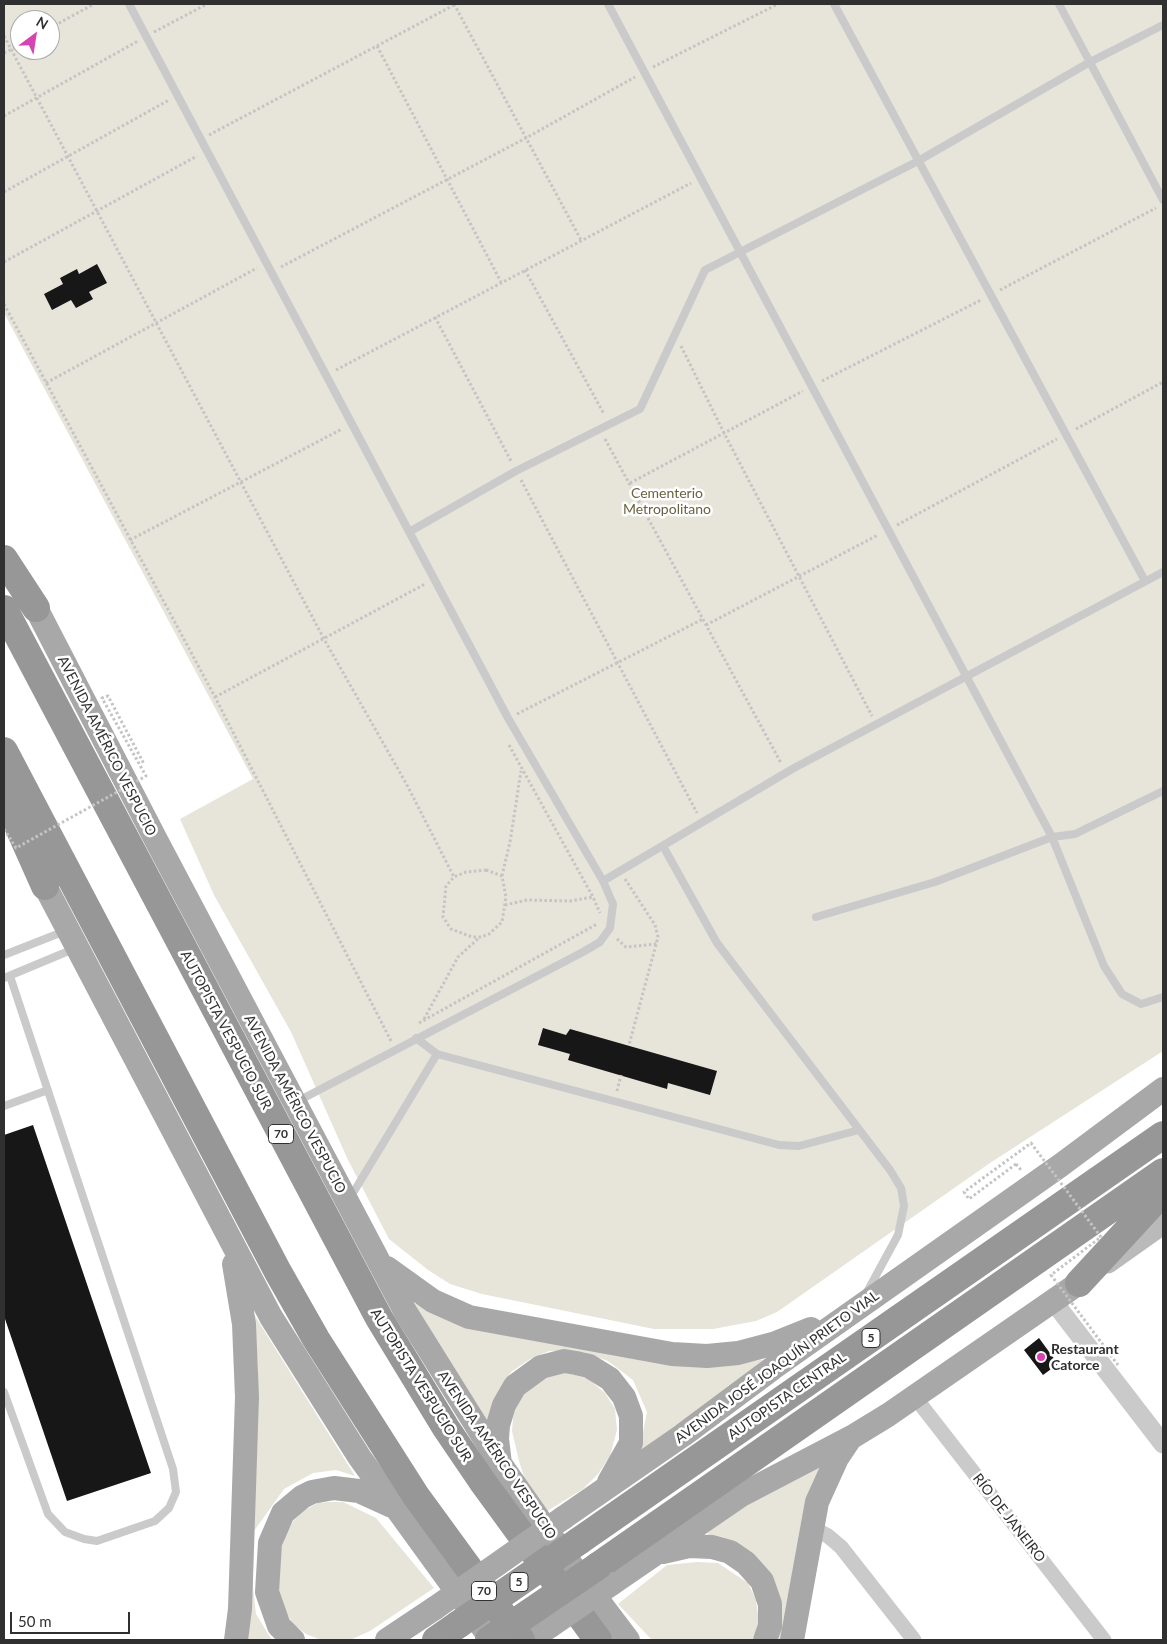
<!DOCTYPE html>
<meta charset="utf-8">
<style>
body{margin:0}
#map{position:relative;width:1167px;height:1644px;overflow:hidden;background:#fff;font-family:Lato,sans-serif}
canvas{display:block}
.frame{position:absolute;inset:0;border:5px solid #303030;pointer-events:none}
.north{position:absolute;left:10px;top:10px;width:50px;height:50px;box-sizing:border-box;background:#fff;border:1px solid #acacac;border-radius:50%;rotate:31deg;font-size:14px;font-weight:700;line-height:20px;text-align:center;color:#303030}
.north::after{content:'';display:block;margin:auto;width:18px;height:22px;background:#d743b0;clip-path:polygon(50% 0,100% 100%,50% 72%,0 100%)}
.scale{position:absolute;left:10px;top:1612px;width:120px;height:22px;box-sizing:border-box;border:2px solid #303030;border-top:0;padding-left:6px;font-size:15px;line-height:18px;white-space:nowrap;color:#303030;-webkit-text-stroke:4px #fff;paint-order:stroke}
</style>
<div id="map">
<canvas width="1167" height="1644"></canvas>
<div class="frame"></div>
<div class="north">N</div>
<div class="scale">50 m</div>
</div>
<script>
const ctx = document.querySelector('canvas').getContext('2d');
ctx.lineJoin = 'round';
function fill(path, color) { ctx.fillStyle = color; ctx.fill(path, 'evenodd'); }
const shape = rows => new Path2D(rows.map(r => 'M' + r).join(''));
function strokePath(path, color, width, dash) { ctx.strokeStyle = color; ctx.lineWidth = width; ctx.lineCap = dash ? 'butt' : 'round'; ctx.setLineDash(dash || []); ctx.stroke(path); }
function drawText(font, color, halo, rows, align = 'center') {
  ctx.font = font + ' Lato,sans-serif'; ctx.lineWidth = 5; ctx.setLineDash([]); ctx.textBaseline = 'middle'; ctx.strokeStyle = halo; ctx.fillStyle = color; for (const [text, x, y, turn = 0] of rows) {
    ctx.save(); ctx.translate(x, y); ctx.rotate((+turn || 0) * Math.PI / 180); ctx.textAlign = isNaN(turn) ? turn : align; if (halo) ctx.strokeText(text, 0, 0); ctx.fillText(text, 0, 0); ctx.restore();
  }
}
const green = shape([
 [4,4,1163,4,1163,1051,990,1163,777,1312,756,1321,713,1329,654,1329,482,1294,450,1284,428,1270,389,1239,348,1160,291,1032,214,895,180,819,253,779,4,313],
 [20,20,50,20,50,50,20,50],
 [414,1303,498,1332,704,1367,768,1359,634,1456,641,1442,647,1412,633,1380,608,1361,583,1352,549,1351,530,1359,511,1372,493,1400,491,1430],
 [255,1316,355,1476,336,1470,313,1473,284,1489,254,1531,252,1579,256,1614,272,1640,248,1640,258,1374],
 [557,1371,587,1378,605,1393,615,1409,617,1430,610,1456,598,1474,583,1489,544,1513,528,1489,519,1461,512,1431,514,1406,532,1381],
 [826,1457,804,1511,780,1640,771,1640,777,1613,704,1529],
 [330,1502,343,1502,376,1518,434,1588,370,1631,350,1640,321,1640,306,1634,293,1624,278,1599,280,1553,286,1533,294,1520,305,1510,318,1503],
 [697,1562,718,1563,748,1583,756,1600,759,1623,752,1640,652,1640,618,1604,667,1565]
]);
const building = shape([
 [97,264,107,283,89,292,93,299,76,308,71,300,52,310,44,294,63,284,60,278,77,269,79,274],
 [543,1028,566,1035,570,1029,717,1071,710,1095,668,1083,667,1089,568,1060,570,1054,538,1045],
 [33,1125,151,1473,67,1501,4,1316,4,1135],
 [1039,1338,1058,1364,1043,1375,1024,1350]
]);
const path = shape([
 [454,4,581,240],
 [50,28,94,4],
 [154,32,207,4],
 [4,36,324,639,407,785,454,877],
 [377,46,501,282],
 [4,53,20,45],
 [653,67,778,4],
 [4,116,138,41],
 [209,135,456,4],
 [4,192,169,100],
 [4,262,197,156],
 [281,267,526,138,635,77],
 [525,270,604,414],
 [1000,290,1156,208],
 [4,304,215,697,391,1041],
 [435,317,511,461],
 [681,346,724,433,872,716],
 [336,370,691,183],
 [822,381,981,300],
 [46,383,257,268],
 [1076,429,1163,382],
 [605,439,781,763],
 [521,480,697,813],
 [630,483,803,391],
 [897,525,1057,439],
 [130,540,342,429],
 [706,625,878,535],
 [215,697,425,584],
 [517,714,703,619],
 [509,745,593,897,600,913],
 [486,870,502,876,506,897,502,922,489,934,481,937,472,937,451,929,443,917,446,886,454,877,466,872,486,870],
 [502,876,510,842,521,771],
 [625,879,655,925,658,937,629,1045],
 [505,905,527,900,570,901,593,897],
 [617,939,626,947,657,944],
 [424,1019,458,957,480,937],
 [419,1023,597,924],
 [617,1091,621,1075],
 [1016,1164,1021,1170]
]);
const service = shape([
 [129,4,508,718,603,881,613,904,610,928,600,942,583,952,298,1101],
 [608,4,1052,837,1104,966,1122,994,1141,1004,1163,997],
 [834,4,1145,581],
 [1059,4,1163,200],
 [409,532,516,471,640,409,705,270,918,161,1090,62,1163,25],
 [663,846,717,943,890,1170,901,1188,904,1206,898,1235,867,1292],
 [603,881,794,768,1163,572],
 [816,917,935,882,1052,837,1075,834,1163,791],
 [4,955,65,931],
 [4,978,76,948],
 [416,1038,437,1054,779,1145,799,1146,859,1130],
 [4,1106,48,1090],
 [350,1198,437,1054],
 [4,1392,48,1514,65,1532,84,1539,97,1541,155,1521,169,1508,176,1492,173,1469,10,976]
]);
const minor = shape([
 [914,1396,1104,1640],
 [811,1527,828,1536,841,1547,914,1640]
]);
const tertiary = shape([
 [1053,1301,1163,1444]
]);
const secondary = shape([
 [1108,1263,1163,1224]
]);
const primary = shape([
 [36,608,156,840,405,1311,501,1465,569,1562,628,1640],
 [45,886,271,1317,360,1458,492,1640],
 [234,1264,244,1324,247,1397,240,1609,236,1640],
 [387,1268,433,1301,469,1317,672,1354,707,1356,738,1353,776,1343,811,1329],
 [500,1464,497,1439,498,1425,504,1405,515,1386,541,1367,564,1361,576,1363,589,1366,610,1379,624,1397,631,1416,631,1443,609,1482],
 [563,1518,683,1435,773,1368,1061,1165,1163,1089],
 [663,1552,689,1546,712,1547,730,1552,746,1563,762,1581,770,1604,770,1626,765,1640],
 [611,1584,741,1495,852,1437,888,1415,1079,1283],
 [293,1640,279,1626,267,1592,270,1543,283,1513,302,1497,312,1492,334,1488,359,1491,392,1506],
 [387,1640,435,1608],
 [530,1640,550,1626],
 [792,1640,817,1502,837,1458,849,1440]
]);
const motorway = shape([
 [4,559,36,608],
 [4,609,379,1318,446,1428,482,1481,598,1640],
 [4,751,278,1272,316,1339,416,1496,521,1640],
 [4,794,45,886],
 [1079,1283,1163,1192],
 [579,1541,1163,1135],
 [598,1566,1163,1172],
 [436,1640,459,1624]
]);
const pathBridge = shape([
 [4,829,16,848,146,776,102,698,108,696,144,764],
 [1016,1164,969,1199,964,1192,1031,1143,1101,1237,1051,1275,1118,1365]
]);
const primaryBridge = shape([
 [435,1608,563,1518],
 [550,1626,611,1584]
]);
const motorwayBridge = shape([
 [459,1624,579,1541],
 [489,1640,598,1566]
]);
const markers = [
 [1041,1357,5,"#d743b0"]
];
const shields = [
 [281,1134,25],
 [871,1338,18],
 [519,1582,18],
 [484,1591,25]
];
const shieldNames = [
 ["70",281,1134],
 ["5",871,1338],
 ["5",519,1582],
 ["70",484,1591]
];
const parkNames = [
 ["Cementerio",667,493],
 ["Metropolitano",667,509]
];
const streetNames = [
 ["AVENIDA AMÉRICO VESPUCIO",107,746,63],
 ["AUTOPISTA VESPUCIO SUR",226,1030,62],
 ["AVENIDA AMÉRICO VESPUCIO",295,1104,62],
 ["AVENIDA JOSÉ JOAQUÍN PRIETO VIAL",777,1367,-36],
 ["AUTOPISTA VESPUCIO SUR",421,1385,58],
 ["AUTOPISTA CENTRAL",787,1396,-35],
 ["AVENIDA AMÉRICO VESPUCIO",497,1455,56],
 ["RÍO DE JANEIRO",1009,1518,52]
];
const poiNames = [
 ["Restaurant",1051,1349],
 ["Catorce",1051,1365]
];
fill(green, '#e7e4da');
fill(building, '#171717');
strokePath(path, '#c4c4c4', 3, [2.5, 2.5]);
strokePath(service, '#cacaca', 8);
strokePath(minor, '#cacaca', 15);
strokePath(tertiary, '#cacaca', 19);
strokePath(secondary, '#bababa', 21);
strokePath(primary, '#a8a8a8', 24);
strokePath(motorway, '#979797', 28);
strokePath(pathBridge, '#c4c4c4', 3, [2.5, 2.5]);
strokePath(primaryBridge, '#a8a8a8', 24);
strokePath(motorwayBridge, '#979797', 28);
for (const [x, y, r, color] of markers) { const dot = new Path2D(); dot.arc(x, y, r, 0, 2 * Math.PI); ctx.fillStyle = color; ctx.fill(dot); strokePath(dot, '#fff', 2); }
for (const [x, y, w] of shields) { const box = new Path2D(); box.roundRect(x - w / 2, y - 9.5, w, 19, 4); ctx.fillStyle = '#fff'; ctx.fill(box); strokePath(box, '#303030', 1); }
drawText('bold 12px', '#303030', null, shieldNames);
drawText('14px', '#696341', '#fff', parkNames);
drawText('14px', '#303030', '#fff', streetNames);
drawText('bold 14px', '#303030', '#fff', poiNames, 'left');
</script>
